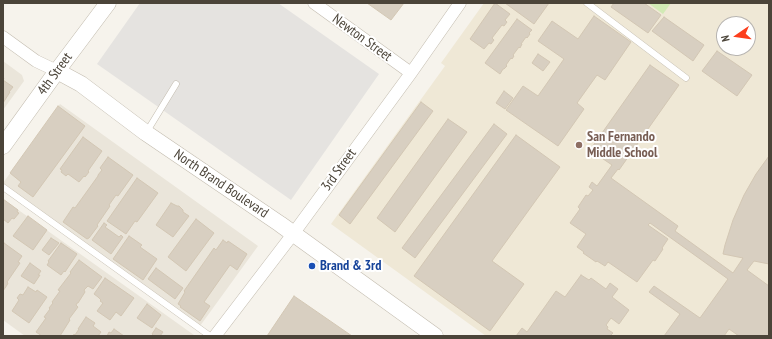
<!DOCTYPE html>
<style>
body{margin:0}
#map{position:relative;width:772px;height:339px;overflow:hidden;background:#f6f3ec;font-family:"PT Sans Narrow",sans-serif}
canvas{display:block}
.frame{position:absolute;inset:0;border:4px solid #4b4439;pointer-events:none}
.north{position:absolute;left:716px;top:16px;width:40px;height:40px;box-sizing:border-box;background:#fff;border:1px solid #b7b4b0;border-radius:50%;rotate:257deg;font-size:11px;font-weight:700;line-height:16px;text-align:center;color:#4b4439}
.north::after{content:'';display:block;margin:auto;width:14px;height:18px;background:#fc3f1d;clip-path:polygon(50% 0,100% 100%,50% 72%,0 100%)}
</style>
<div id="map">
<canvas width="772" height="339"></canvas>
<div class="frame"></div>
<div class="north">N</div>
</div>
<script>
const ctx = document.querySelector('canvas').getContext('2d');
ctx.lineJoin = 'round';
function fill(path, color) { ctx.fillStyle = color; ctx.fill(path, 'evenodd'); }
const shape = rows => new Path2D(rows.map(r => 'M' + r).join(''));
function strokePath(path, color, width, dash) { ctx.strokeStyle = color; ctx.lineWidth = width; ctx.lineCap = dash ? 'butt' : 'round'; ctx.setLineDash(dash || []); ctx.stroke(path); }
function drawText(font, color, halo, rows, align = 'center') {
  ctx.font = font + ' "PT Sans Narrow",sans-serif'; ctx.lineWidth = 4; ctx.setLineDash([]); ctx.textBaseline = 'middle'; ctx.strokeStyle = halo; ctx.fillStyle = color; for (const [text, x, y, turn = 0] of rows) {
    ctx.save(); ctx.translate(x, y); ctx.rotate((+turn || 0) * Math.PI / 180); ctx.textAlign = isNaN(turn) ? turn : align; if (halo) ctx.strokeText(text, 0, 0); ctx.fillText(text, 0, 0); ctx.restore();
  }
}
const residential = shape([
 [3,61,22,75,24,81,3,110],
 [60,104,258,246,200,326,3,184,3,183],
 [3,199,194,335,193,336,25,336,3,320]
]);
const education = shape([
 [484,3,769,3,769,336,486,336,331,224,445,66,441,63],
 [724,24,748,24,748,48,724,48]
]);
const green = shape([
 [648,3,671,3,663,14]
]);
const parking = shape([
 [140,3,278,3,379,74,291,200,97,64]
]);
const building = shape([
 [367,3,404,3,391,20,367,3],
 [495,3,510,14,505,20,507,22,504,26,502,25,492,38,494,40,491,44,489,43,484,49,470,39,495,3],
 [505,3,549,3,534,24,505,3],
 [614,3,644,3,661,15,648,33,611,7,614,3],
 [594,16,631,42,605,80,597,75,577,103,584,109,558,146,506,110,523,86,538,96,564,59,538,41,552,21,578,39,594,16],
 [664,17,704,45,693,61,652,31,664,17],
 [517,19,532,30,529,33,530,34,527,38,526,37,521,44,522,44,520,48,519,47,513,55,514,56,512,59,511,58,506,65,507,66,504,69,503,69,500,74,485,63,517,19],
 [717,51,752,75,737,96,702,71,717,51],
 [538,54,550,62,543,71,532,63,538,54],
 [650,65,679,85,619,170,618,169,611,178,678,226,675,231,733,273,743,258,723,254,725,245,733,220,744,195,756,174,769,156,769,264,754,261,747,270,769,286,769,336,739,336,729,329,724,336,664,336,680,314,649,292,654,286,700,318,728,279,650,223,648,225,668,239,662,248,663,249,655,261,653,260,637,282,608,262,605,266,597,261,596,262,583,253,584,252,577,247,586,234,570,223,580,209,578,207,586,195,588,196,593,190,589,187,592,182,597,186,612,165,590,150,650,65],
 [3,77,4,78,3,80,13,87,9,92,10,92,3,103,3,77],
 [504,91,513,98,505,109,496,103,504,91],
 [421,102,433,111,350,224,339,215,421,102],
 [58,106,85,126,33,197,18,186,21,182,10,173,58,106],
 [448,119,467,132,395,232,377,218,448,119],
 [494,124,507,134,415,258,402,248,494,124],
 [516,135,560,167,492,261,524,284,490,331,414,276,516,135],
 [83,137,102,151,88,171,89,172,85,177,84,176,79,182,68,174,66,176,61,172,62,170,60,169,83,137],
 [108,157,133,175,118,196,116,195,109,205,110,206,97,225,98,226,89,238,87,239,63,222,73,207,75,208,98,176,98,175,102,170,100,168,108,157],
 [137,178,158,193,137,222,135,221,126,234,107,221,137,178],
 [3,199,18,210,17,212,19,213,14,219,12,218,8,223,3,219,3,199],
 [171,203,177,206,179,206,183,210,183,212,189,216,173,237,156,225,171,203],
 [28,216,47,230,33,250,13,236,28,216],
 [196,219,214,233,186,271,168,257,196,219],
 [104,223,107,225,105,227,119,237,121,235,123,237,111,254,92,240,104,223],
 [129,236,142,245,140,247,157,259,143,280,113,259,129,236],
 [51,238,59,243,49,255,42,250,51,238],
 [223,240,227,243,228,241,247,254,237,270,230,265,204,302,210,306,200,321,180,307,181,306,178,304,185,292,184,291,214,248,216,250,223,240],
 [4,243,22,256,18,262,20,263,7,282,8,283,7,285,3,291,3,245,4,243],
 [61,243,77,254,65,272,64,271,61,275,47,265,49,262,48,261,61,243],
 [79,260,102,277,93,289,88,286,84,290,85,292,78,303,77,303,76,305,78,307,69,319,70,320,60,336,42,336,36,332,46,318,44,317,50,309,49,308,53,303,52,302,60,291,58,290,71,273,70,272,79,260],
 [30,263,41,271,38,275,40,275,34,284,21,276,30,263],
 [156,268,183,288,175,299,148,279,156,268],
 [581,275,589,280,591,278,606,289,610,283,618,289,612,297,629,310,619,324,611,318,606,325,608,327,607,329,613,333,610,336,516,336,522,328,527,332,556,291,565,297,581,275],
 [105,278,134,298,121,316,116,312,110,320,97,311,103,303,100,301,101,300,98,297,94,294,105,278],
 [28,287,36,292,37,290,47,297,29,323,12,311,19,300,17,298,20,294,23,295,28,287],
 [294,296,352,336,267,336,294,296],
 [147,304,161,315,152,328,137,318,147,304],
 [86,317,95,323,93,326,101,332,98,336,73,336,74,334,75,335,79,329,78,329,86,317],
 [156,328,163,332,160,336,154,336,152,334,156,328],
 [114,329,124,336,107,336,109,332,111,333,114,329]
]);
const service = shape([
 [587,3,686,78],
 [146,133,176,84],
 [3,187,210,336]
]);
const minor = shape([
 [314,3,411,73],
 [3,37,36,61,57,71],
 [215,336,293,234,411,73,460,3]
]);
const tertiary = shape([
 [57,71,81,84,146,133,280,224,435,336],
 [3,146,57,71,108,3]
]);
const markers = [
 [579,145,4,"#8d6e63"],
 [312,266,4,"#1a4fb4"]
];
const streetNames = [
 ["Newton Street",362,38,36],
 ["4th Street",55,74,-54],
 ["3rd Street",339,170,-54],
 ["North Brand Boulevard",221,184,34]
];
const educationNames = [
 ["San Fernando",587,137],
 ["Middle School",587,153]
];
const transitNames = [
 ["Brand & 3rd",320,266]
];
fill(residential, '#eae5da');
fill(education, '#efe8d6');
fill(green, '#d2eab5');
fill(parking, '#e5e3e0');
fill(building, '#d8cfc1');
strokePath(building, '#d3c7b4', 1);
strokePath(service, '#c2bbae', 7);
strokePath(minor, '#c2bbae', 13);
strokePath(tertiary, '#c2bbae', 17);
strokePath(service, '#fff', 6);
strokePath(minor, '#fff', 12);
strokePath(tertiary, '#fff', 16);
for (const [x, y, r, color] of markers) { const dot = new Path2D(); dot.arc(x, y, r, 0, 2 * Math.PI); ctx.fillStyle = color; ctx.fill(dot); strokePath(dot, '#fff', 1.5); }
drawText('14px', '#4b4439', '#fff', streetNames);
drawText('bold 14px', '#785e54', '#fff', educationNames, 'left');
drawText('bold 14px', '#164399', '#fff', transitNames, 'left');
</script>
